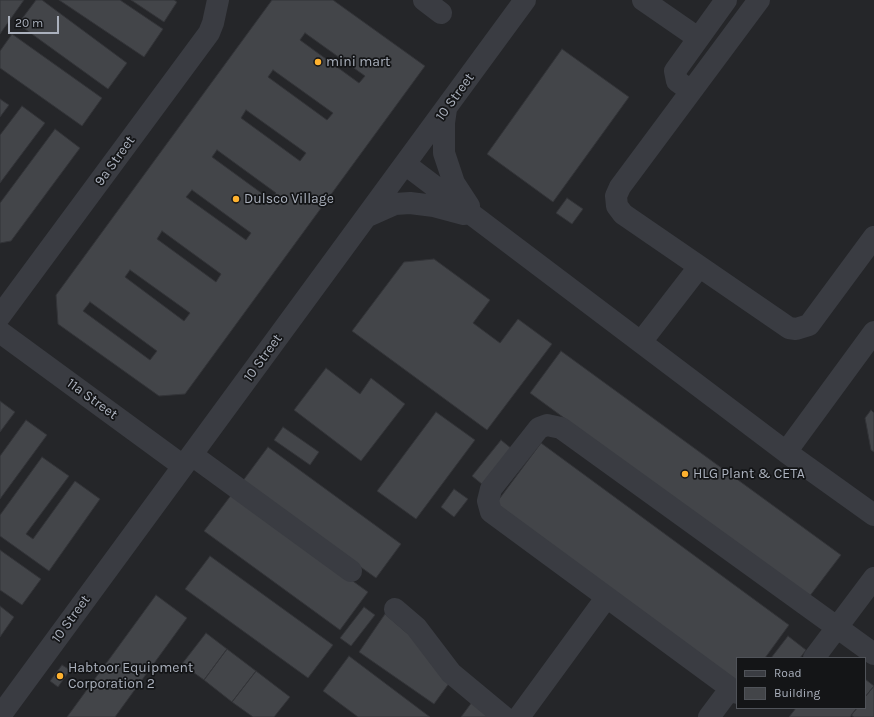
<!DOCTYPE html>
<style>
body{margin:0}
#map{position:relative;width:874px;height:717px;overflow:hidden;background:#1a1a1c;font-family:Karla,sans-serif}
canvas{display:block}
.legend{position:absolute;left:736px;top:657px;width:130px;height:52px;box-sizing:border-box;background:#141517;border:1px solid #505359;margin:0;padding:5px 7px;list-style:none;font-size:12px;color:#abb1bd}
.legend li{display:flex;align-items:center;gap:8px;height:20px}
.legend b{width:20px;border:1px solid #505359}
.scale{position:absolute;left:8px;top:16px;width:51px;height:18px;box-sizing:border-box;border:2px solid #abb1bd;border-top:0;padding-left:5px;font-size:12px;line-height:14px;white-space:nowrap;color:#abb1bd;-webkit-text-stroke:3px #141517;paint-order:stroke}
</style>
<div id="map">
<canvas width="874" height="717"></canvas>
<ul class="legend">
<li><b style="height:5px;background:#3a3c42"></b>Road</li>
<li><b style="height:11px;background:#434549"></b>Building</li>
</ul>
<div class="scale">20 m</div>
</div>
<script>
const ctx = document.querySelector('canvas').getContext('2d');
ctx.lineJoin = 'round';
function fill(path, color) { ctx.fillStyle = color; ctx.fill(path, 'evenodd'); }
const shape = rows => new Path2D(rows.map(r => 'M' + r).join(''));
function strokePath(path, color, width, dash) { ctx.strokeStyle = color; ctx.lineWidth = width; ctx.lineCap = dash ? 'butt' : 'round'; ctx.setLineDash(dash || []); ctx.stroke(path); }
function drawText(font, color, halo, rows, align = 'center') {
  ctx.font = font + ' Karla,sans-serif'; ctx.lineWidth = 3.5; ctx.setLineDash([]); ctx.textBaseline = 'middle'; ctx.strokeStyle = halo; ctx.fillStyle = color; for (const [text, x, y, turn = 0] of rows) {
    ctx.save(); ctx.translate(x, y); ctx.rotate((+turn || 0) * Math.PI / 180); ctx.textAlign = isNaN(turn) ? turn : align; if (halo) ctx.strokeText(text, 0, 0); ctx.fillText(text, 0, 0); ctx.restore();
  }
}
const built = shape([
 [0,0,874,0,874,717,0,717],
 [737,658,865,658,865,708,737,708]
]);
const building = shape([
 [0,0,24,0,0,34,0,0],
 [36,0,42,0,127,63,108,89,18,24,36,0],
 [59,0,120,0,163,29,144,57,59,0],
 [131,0,174,0,177,2,164,22,131,0],
 [272,0,333,0,425,66,185,394,159,396,58,324,56,295,272,0],
 [305,33,365,76,359,83,300,40,305,33],
 [273,70,333,113,327,120,268,77,273,70],
 [246,110,306,153,300,161,241,118,246,110],
 [217,150,276,193,271,200,212,157,217,150],
 [192,190,251,233,246,240,186,197,192,190],
 [162,231,221,274,216,282,157,239,162,231],
 [130,270,190,313,184,321,125,277,130,270],
 [90,302,157,351,150,360,83,311,90,302],
 [12,34,102,98,82,126,0,68,0,51,12,34],
 [562,49,629,97,553,202,487,154,562,49],
 [0,99,9,105,0,117,0,99],
 [22,106,45,123,0,183,0,135,22,106],
 [55,129,80,148,11,241,0,243,0,203,55,129],
 [567,198,583,209,572,224,556,213,567,198],
 [434,259,490,300,473,323,500,343,518,319,552,344,487,430,352,331,404,262,434,259],
 [561,351,841,555,809,597,530,393,561,351],
 [326,368,360,394,371,378,405,404,361,461,294,410,326,368],
 [0,401,15,412,0,432,0,401],
 [871,410,874,413,874,452,871,450,865,418,871,410],
 [436,412,475,440,416,519,377,491,436,412],
 [26,420,47,435,0,499,0,456,26,420],
 [283,427,319,452,310,465,274,440,283,427],
 [501,440,512,449,483,485,472,476,501,440],
 [541,443,789,625,765,658,737,658,737,685,494,506,541,443],
 [268,447,401,544,376,578,242,482,268,447],
 [42,457,69,476,26,534,33,539,75,481,100,499,49,571,0,536,0,515,42,457],
 [454,489,468,499,454,517,441,507,454,489],
 [232,494,368,592,340,630,204,531,232,494],
 [0,550,41,579,22,605,0,590,0,550],
 [210,556,333,645,308,678,185,589,210,556],
 [156,595,187,618,115,717,67,717,156,595],
 [0,606,14,617,0,637,0,606],
 [364,607,375,615,351,646,340,638,364,607],
 [385,614,414,639,450,682,434,704,359,652,385,614],
 [206,633,227,649,204,680,182,664,206,633],
 [788,636,806,650,800,658,771,658,788,636],
 [227,649,256,671,232,702,204,680,227,649],
 [349,656,430,717,358,717,323,691,349,656],
 [62,665,70,670,58,687,50,681,62,665],
 [256,671,290,697,274,717,253,717,232,702,256,671],
 [865,679,874,686,865,697,865,679],
 [874,686,874,717,854,717,851,715,857,708,865,708,865,697,874,686],
 [472,702,492,717,461,717,472,702],
 [796,708,857,708,850,717,789,717,796,708]
]);
const minor = shape([
 [424,0,441,13],
 [643,0,698,38],
 [759,0,620,187,616,196,617,206,623,214,789,328,796,329,809,325,874,237],
 [691,91,677,81,675,71,726,0],
 [446,109,444,123,444,153,454,183,469,206],
 [405,164,786,452,874,515],
 [368,216,395,204,410,203,434,206,464,214],
 [0,316,209,33,213,23,218,0],
 [0,332,183,466],
 [641,342,699,267],
 [786,452,874,332],
 [192,455,351,571],
 [395,609,416,627,451,673,504,717],
 [814,658,874,578],
 [737,693,491,512,488,501,491,489,539,428,547,425,561,428,874,654],
 [0,716,525,0],
 [519,717,606,598],
 [709,717,730,689]
]);
const markers = [
 [318,62,4,"#ffb22f"],
 [236,199,4,"#ffb22f"],
 [685,474,4,"#ffb22f"],
 [60,676,4,"#ffb22f"]
];
const poiNames = [
 ["mini mart",326,62],
 ["Dulsco Village",244,199],
 ["HLG Plant & CETA",693,474],
 ["Habtoor Equipment",68,668],
 ["Corporation 2",68,684]
];
const streetNames = [
 ["10 Street",455,97,-54],
 ["9a Street",115,161,-54],
 ["10 Street",263,358,-54],
 ["11a Street",92,399,36],
 ["10 Street",71,619,-54]
];
fill(built, '#252629');
fill(building, '#434549');
strokePath(building, '#333438', 1);
strokePath(minor, '#3a3c42', 22);
for (const [x, y, r, color] of markers) { const dot = new Path2D(); dot.arc(x, y, r, 0, 2 * Math.PI); ctx.fillStyle = color; ctx.fill(dot); strokePath(dot, '#141517', 1.5); }
drawText('14px', '#abb1bd', '#141517', poiNames, 'left');
drawText('14px', '#abb1bd', '#141517', streetNames);
</script>
